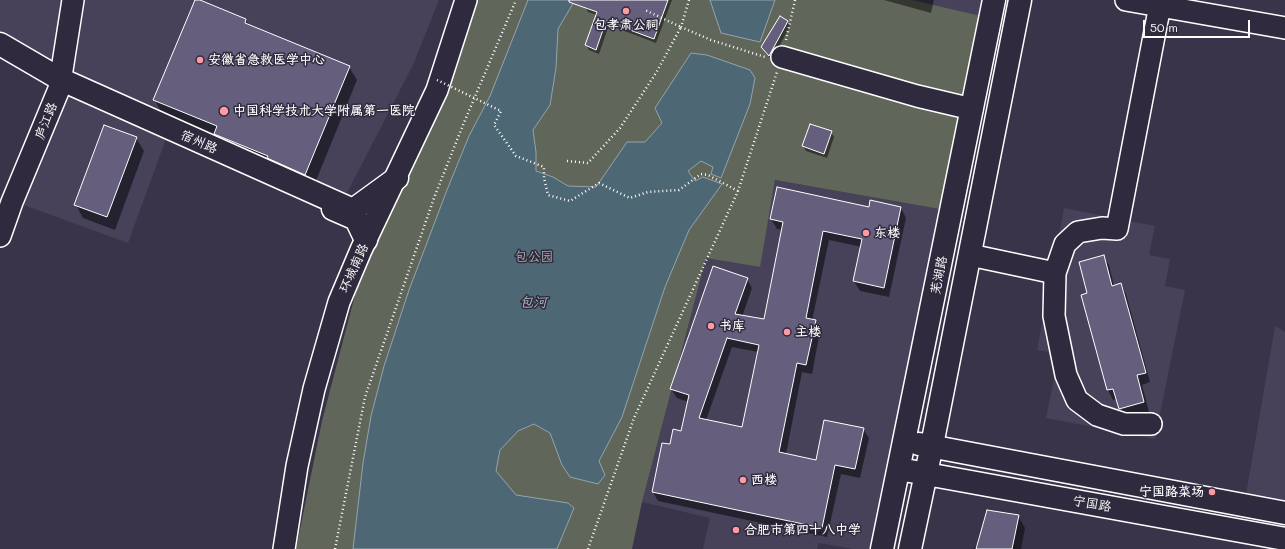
<!DOCTYPE html>
<meta charset="utf-8">
<style>
body{margin:0}
#map{position:relative;width:1285px;height:549px;overflow:hidden;background:#3a344a;font-family:Mali,sans-serif}
canvas{display:block}
.scale{position:absolute;left:1143px;top:20px;width:107px;height:18px;box-sizing:border-box;border:2px solid #fff;border-top:0;padding-left:5px;font-size:12px;line-height:14px;white-space:nowrap;color:#fff;-webkit-text-stroke:3px #2f2a3d;paint-order:stroke}
</style>
<div id="map">
<canvas width="1285" height="549"></canvas>
<div class="scale">50 m</div>
</div>
<script>
const ctx = document.querySelector('canvas').getContext('2d');
ctx.lineJoin = 'round';
function fill(path, color) { ctx.fillStyle = color; ctx.fill(path, 'evenodd'); }
const shape = rows => new Path2D(rows.map(r => 'M' + r).join(''));
function strokePath(path, color, width, dash) { ctx.strokeStyle = color; ctx.lineWidth = width; ctx.lineCap = dash ? 'butt' : 'round'; ctx.setLineDash(dash || []); ctx.stroke(path); }
function drawText(font, color, halo, rows, align = 'center') {
  ctx.font = font + ' Mali,"LXGW WenKai TC",sans-serif'; ctx.lineWidth = 3; ctx.setLineDash([]); ctx.textBaseline = 'middle'; ctx.strokeStyle = halo; ctx.fillStyle = color; for (const [text, x, y, turn = 0] of rows) {
    ctx.save(); ctx.translate(x, y); ctx.rotate((+turn || 0) * Math.PI / 180); ctx.textAlign = isNaN(turn) ? turn : align; if (halo) ctx.strokeText(text, 0, 0); ctx.fillText(text, 0, 0); ctx.restore();
  }
}
const built = shape([
 [0,0,73,0,60,79,0,44],
 [81,0,439,0,413,65,347,193,171,125,128,243,21,204],
 [912,0,994,0,990,18],
 [775,180,951,211,882,549,853,549,819,543,817,549,703,549,710,518,642,502,706,258,759,267],
 [1064,208,1155,226,1149,255,1170,259,1165,286,1185,290,1155,439,1046,418,1059,354,1037,350],
 [1275,326,1285,332,1285,513,1244,506]
]);
const green = shape([
 [468,0,912,0,990,18,951,211,775,180,760,267,706,258,642,502,632,549,296,549,322,421,367,249,356,219,391,170]
]);
const water = shape([
 [528,0,575,0,558,29,556,68,550,105,533,130,536,152,536,171,553,177,568,186,596,187,627,142,645,142,662,123,655,108,691,53,707,55,750,70,755,78,750,104,721,178,711,174,713,167,701,161,688,171,695,181,703,177,722,184,689,230,665,287,622,417,599,461,605,475,598,484,570,477,562,465,550,433,534,424,518,431,500,450,496,471,516,495,568,503,574,508,557,549,353,549,363,463,371,416,384,366,409,290,447,190,469,136,490,96,528,0],
 [710,0,775,0,760,42,721,33,710,0]
]);
const shadow = shape([
 [196,0,246,20,249,26,349,67,357,80,313,188,223,148,216,136,162,114,155,100],
 [588,0,672,0,656,43,609,25,599,54,589,50,586,45,597,15,588,12,585,7],
 [884,0,934,0,931,13],
 [787,21,790,26,772,60,765,52],
 [831,132,834,137,827,158,806,151,803,146],
 [136,138,144,151,115,230,83,218,76,205],
 [869,208,901,208,906,218,889,297,860,291,854,281,862,247,829,240,812,321,815,321,820,331,812,374,802,372,786,454,817,461,863,429,869,438,860,478,841,474,827,537,658,501,653,492,671,446,682,432,688,402,677,398,671,389,747,279,752,288,742,317,764,320,783,230,777,229,771,219],
 [732,347,758,352,743,428,706,420],
 [1103,256,1109,265,1114,286,1121,284,1126,294,1150,382,1142,385,1149,412,1125,418,1117,399,1113,400,1108,390,1082,296,1089,294],
 [1018,516,1025,528,1021,549,973,549]
]);
const building = shape([
 [195,0,200,0,246,19,245,23,350,66,305,175,267,158,268,156,214,134,217,126,153,100,195,0],
 [569,0,668,0,654,39,606,21,596,50,585,45,597,12,569,2,569,0],
 [780,16,788,21,769,56,761,47,780,16],
 [810,124,832,131,824,154,802,146,810,124],
 [104,125,137,137,107,217,74,205,104,125],
 [777,187,869,207,870,200,901,207,884,288,853,281,862,239,823,231,806,318,816,320,806,365,797,363,779,452,816,460,824,420,864,428,855,469,835,465,822,528,652,492,662,443,670,444,673,429,681,431,689,395,670,389,713,266,748,278,735,314,764,319,783,222,770,219,777,187],
 [727,338,759,345,742,427,699,418,727,338],
 [1104,255,1112,286,1121,283,1146,373,1137,375,1144,402,1119,409,1113,389,1107,390,1081,295,1087,293,1079,262,1104,255],
 [987,510,1019,515,1012,549,976,549,987,510]
]);
const path = shape([
 [689,0,681,27,711,40,765,57],
 [786,40,795,0],
 [567,161,588,163,620,128,656,73,681,27,645,10],
 [335,549,365,397,434,198,463,125,516,0],
 [588,549,634,418,738,191,777,72]
]);
const minor = shape([
 [1126,0,1285,28],
 [782,57,917,96,972,109],
 [0,236,12,202,59,89,73,0],
 [970,255,1055,273],
 [1151,424,1124,424,1097,415,1077,400,1066,375,1054,316,1055,273,1065,244,1078,232,1102,228,1117,229,1160,5],
 [284,549,297,466,314,389,339,302,361,250,437,90,466,0]
]);
const major = shape([
 [0,44,60,79,353,210,397,178],
 [333,209,356,219,366,240],
 [919,444,1285,513],
 [910,471,1285,539],
 [882,549,994,0],
 [910,549,932,445,1020,0]
]);
const pathBridge = shape([
 [437,80,501,111,494,125,516,156,544,167,544,178,548,195,570,201,599,183,630,198,648,192,679,190,701,174,708,175,738,191]
]);
const markers = [
 [626,11,4,"#ff9aa2"],
 [200,60,4,"#ff9aa2"],
 [224,111,5,"#ff9aa2"],
 [866,233,4,"#ff9aa2"],
 [711,326,4,"#ff9aa2"],
 [787,332,4,"#ff9aa2"],
 [743,480,4,"#ff9aa2"],
 [1212,492,4,"#ff9aa2"],
 [736,530,4,"#ff9aa2"]
];
const poiNames = [
 ["包孝肃公祠",626,25,"center"],
 ["安徽省急救医学中心",208,60],
 ["中国科学技术大学附属第一医院",233,111],
 ["东楼",874,233],
 ["书库",719,326],
 ["主楼",795,332],
 ["西楼",751,480],
 ["宁国路菜场",1204,492,"right"],
 ["合肥市第四十八中学",744,530]
];
const streetNames = [
 ["庐江路",46,121,-68],
 ["宿州路",199,142,24],
 ["环城南路",354,268,-66],
 ["芜湖路",939,275,-79],
 ["宁国路",1092,504,10]
];
const parkNames = [
 ["包公园",534,257]
];
const waterNames = [
 ["包河",533,303]
];
fill(built, '#474159');
fill(green, '#60675a');
fill(water, '#4d6775');
strokePath(water, '#94a4ac', 1);
fill(shadow, '#0007');
fill(building, '#655e7c');
strokePath(building, '#fff', 1);
strokePath(minor, '#fff', 24);
strokePath(major, '#fff', 25);
strokePath(path, '#fff', 2.5, [1, 3]);
strokePath(minor, '#2f2a3d', 21);
strokePath(major, '#2f2a3d', 22);
strokePath(pathBridge, '#fff', 2.5, [1, 3]);
for (const [x, y, r, color] of markers) { const dot = new Path2D(); dot.arc(x, y, r, 0, 2 * Math.PI); ctx.fillStyle = color; ctx.fill(dot); strokePath(dot, '#2f2a3d', 1.5); }
drawText('bold 13px', '#fff', '#2f2a3d', poiNames, 'left');
drawText('13px', '#fff', '#2f2a3d', streetNames);
drawText('13px', '#b0b3ac', '#2f2a3d', parkNames);
drawText('italic 14px', '#afbbc1', '#2f2a3d', waterNames);
</script>
